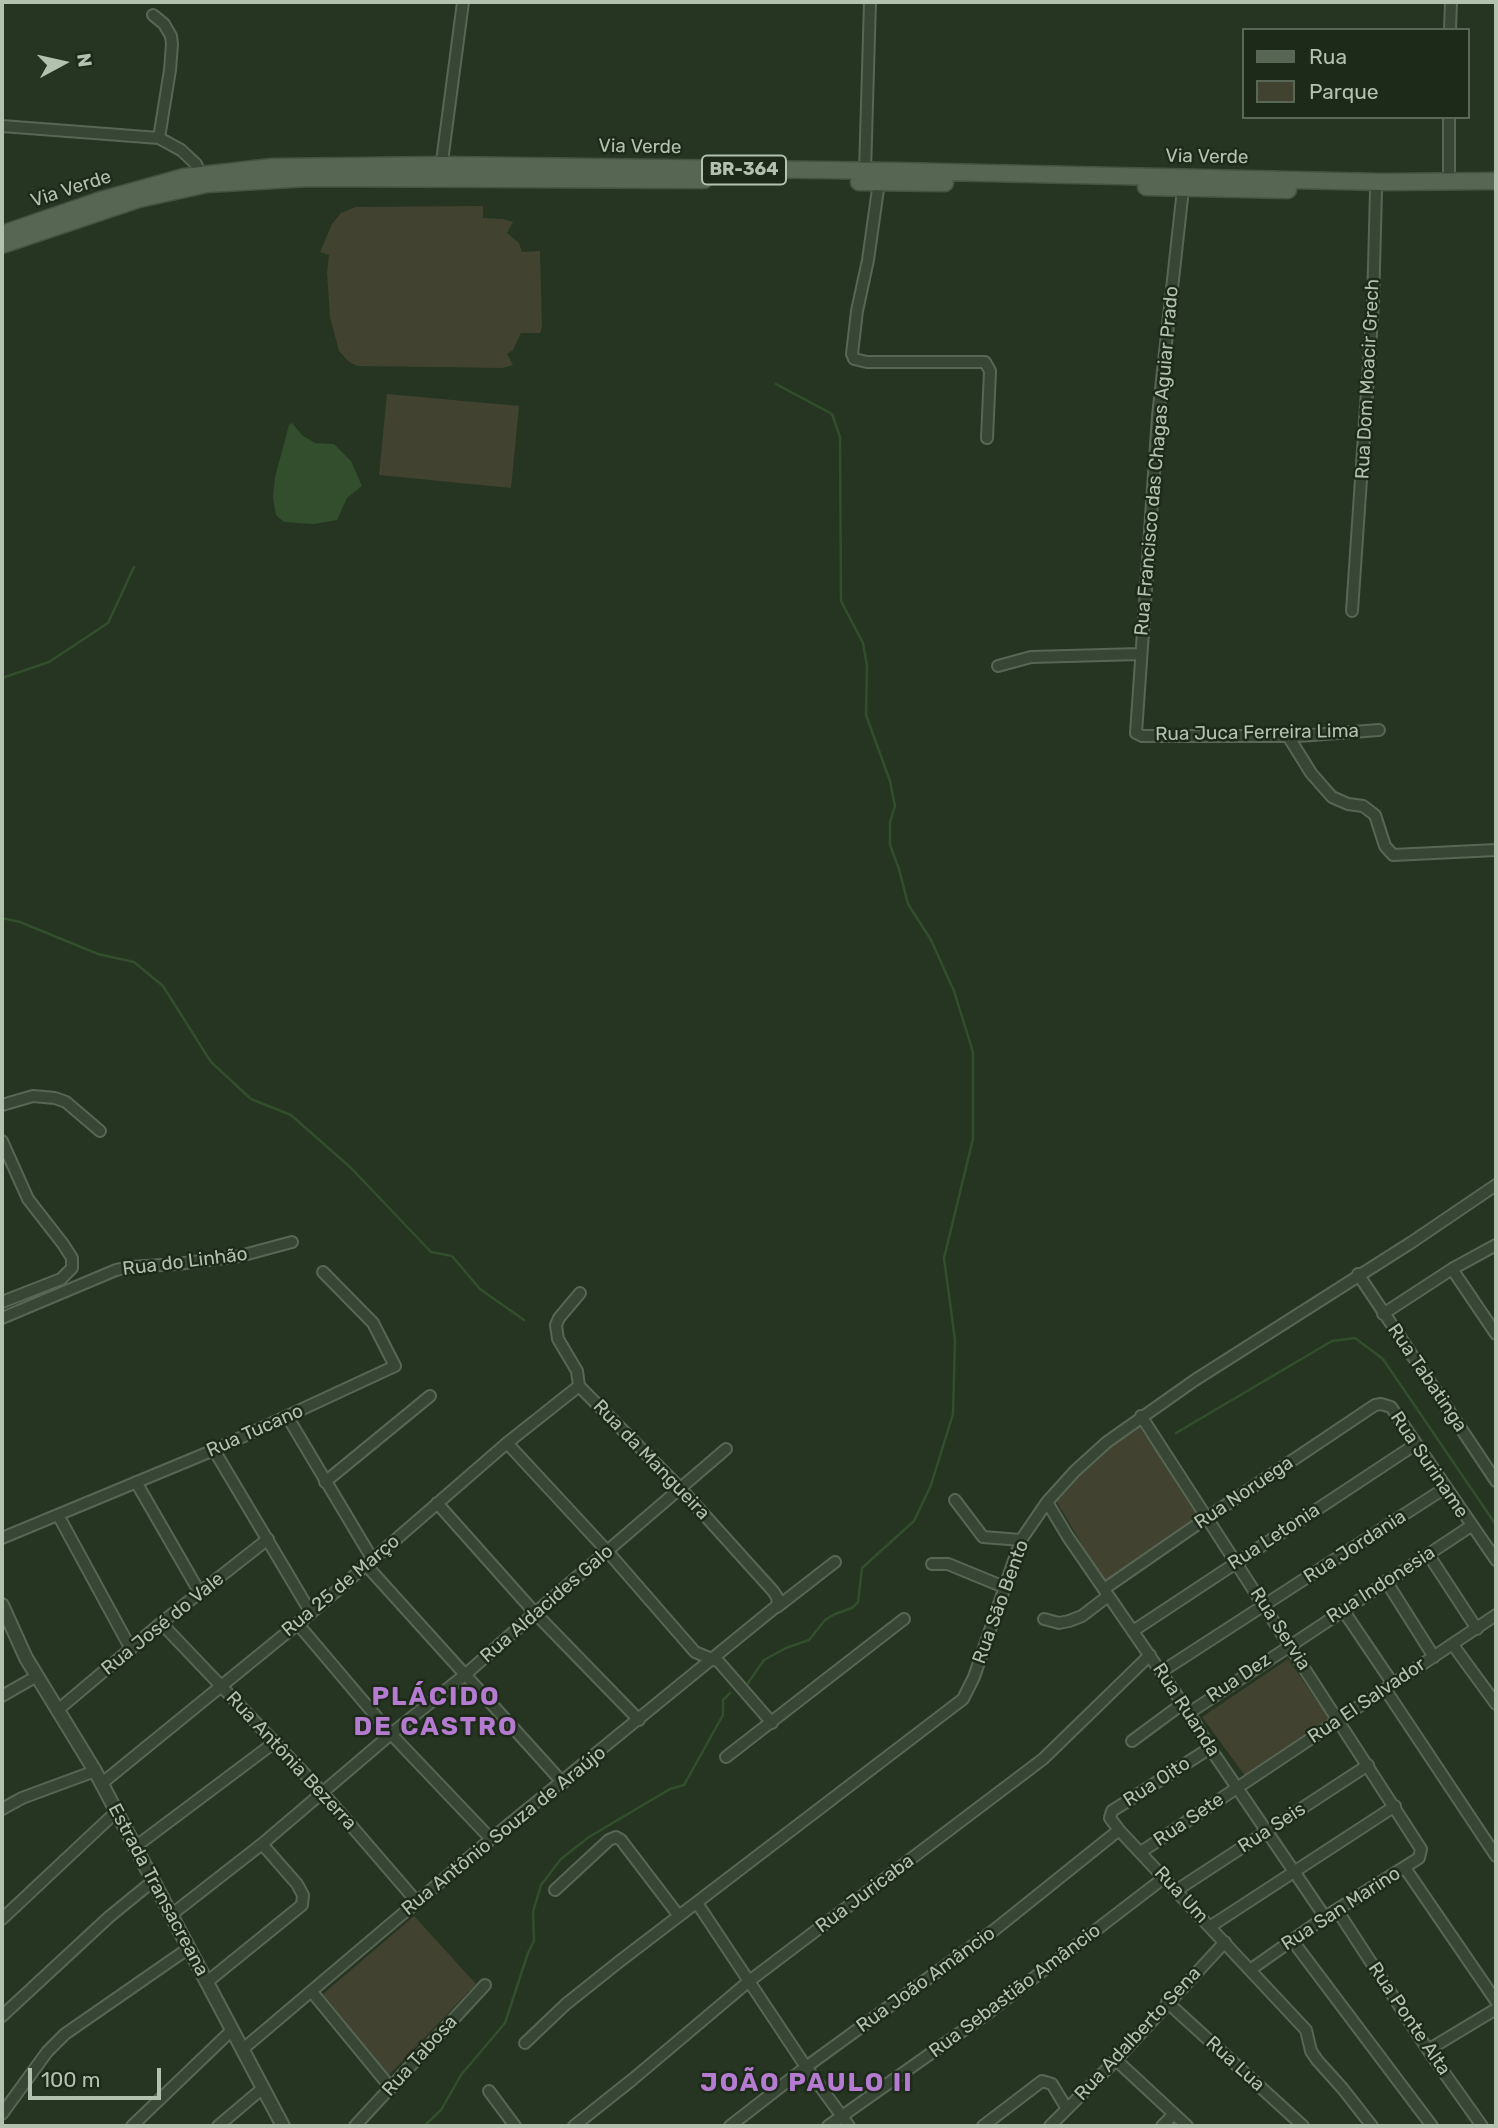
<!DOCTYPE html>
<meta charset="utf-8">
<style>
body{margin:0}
#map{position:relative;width:1498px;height:2128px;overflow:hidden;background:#253522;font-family:Rubik,sans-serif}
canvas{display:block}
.frame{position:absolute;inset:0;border:4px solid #b2c2af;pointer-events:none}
.legend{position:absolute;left:1242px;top:28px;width:228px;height:91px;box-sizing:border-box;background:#1d2a1a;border:2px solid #596756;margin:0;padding:9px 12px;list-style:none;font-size:21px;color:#b2c2af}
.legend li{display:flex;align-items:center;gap:14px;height:35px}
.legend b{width:35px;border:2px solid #596756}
.north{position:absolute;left:28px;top:28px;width:70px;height:70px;-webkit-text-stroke:5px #1d2a1a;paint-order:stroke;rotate:82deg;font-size:19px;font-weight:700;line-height:28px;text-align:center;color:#b2c2af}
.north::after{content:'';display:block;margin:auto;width:24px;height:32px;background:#b2c2af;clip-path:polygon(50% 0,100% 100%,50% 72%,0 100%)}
.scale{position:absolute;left:28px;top:2068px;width:133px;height:32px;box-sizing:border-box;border:4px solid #b2c2af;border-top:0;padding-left:9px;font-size:21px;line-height:24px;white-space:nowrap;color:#b2c2af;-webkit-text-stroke:5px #1d2a1a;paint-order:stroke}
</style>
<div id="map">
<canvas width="1498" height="2128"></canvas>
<div class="frame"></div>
<ul class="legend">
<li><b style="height:9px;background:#566653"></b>Rua</li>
<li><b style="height:19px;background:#414330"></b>Parque</li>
</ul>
<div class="north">N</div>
<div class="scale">100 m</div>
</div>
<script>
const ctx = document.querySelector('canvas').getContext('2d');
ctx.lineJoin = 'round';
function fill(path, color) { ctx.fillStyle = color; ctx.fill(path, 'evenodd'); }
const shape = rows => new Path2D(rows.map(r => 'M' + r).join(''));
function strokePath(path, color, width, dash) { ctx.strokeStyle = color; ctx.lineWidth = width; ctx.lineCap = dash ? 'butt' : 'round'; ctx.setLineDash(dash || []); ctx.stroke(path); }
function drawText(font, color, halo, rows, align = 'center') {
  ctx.font = font + ' Rubik,sans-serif'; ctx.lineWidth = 5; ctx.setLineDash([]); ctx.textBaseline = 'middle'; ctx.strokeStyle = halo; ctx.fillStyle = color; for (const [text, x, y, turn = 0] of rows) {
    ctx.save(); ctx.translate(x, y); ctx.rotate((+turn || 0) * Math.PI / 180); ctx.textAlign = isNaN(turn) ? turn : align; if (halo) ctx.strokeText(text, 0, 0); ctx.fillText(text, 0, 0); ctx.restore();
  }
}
const green = shape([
 [483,206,483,218,503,219,513,222,507,233,519,243,522,252,540,251,542,326,540,333,521,333,513,350,507,354,513,365,502,368,358,366,349,362,339,351,330,317,327,273,329,255,320,252,332,224,341,213,356,207],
 [387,394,519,406,511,488,379,475],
 [1135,1421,1199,1514,1106,1585,1055,1499],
 [1288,1659,1331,1721,1246,1777,1202,1717],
 [414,1916,476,1984,389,2075,323,1994]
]);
const water = shape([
 [292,423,303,436,315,443,334,444,351,461,362,486,347,498,337,520,314,524,284,522,276,515,273,498,275,477,289,425]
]);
const stream = shape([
 [2,678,49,662,108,623,134,567],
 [2,918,20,922,98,954,134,962,163,986,211,1062,251,1099,291,1115,351,1168,431,1252,452,1256,480,1289,524,1320],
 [1176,1433,1332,1341,1355,1338,1383,1359,1496,1525],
 [748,1683,764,1660,786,1648,809,1640,825,1620,835,1614,852,1608,858,1602,862,1568,914,1521,931,1485,953,1414,955,1340,944,1258,973,1139,973,1052,954,991,931,940,908,904,899,869,890,845,890,822,895,806,890,781,866,715,867,666,863,643,841,601,840,437,832,414,776,384],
 [424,2126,441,2110,461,2075,505,2023,528,1953,534,1941,533,1912,541,1885,561,1859,589,1837,670,1789,684,1785,723,1715,723,1700,730,1693]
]);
const minor = shape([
 [153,15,164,24,171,36,172,44,170,70,159,138],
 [1450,30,1451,2],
 [2,126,159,138,181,150,196,164,200,173],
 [441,169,463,2],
 [865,172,870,2],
 [1449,181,1449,117],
 [879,182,868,260,857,311,852,354,854,359,867,362,985,362,990,371,987,438],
 [1183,189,1158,416,1136,733,1142,736,1298,736,1379,730],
 [1352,611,1373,304,1376,191],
 [998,666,1031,657,1140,654],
 [1288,736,1311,773,1332,797,1348,804,1363,806,1375,815,1385,846,1393,855,1496,850],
 [2,1105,33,1096,55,1098,66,1102,100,1131],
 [2,1141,28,1199,63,1244,72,1258,72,1268,61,1279,2,1302],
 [1452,1269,1496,1334],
 [1358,1274,1496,1481],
 [1383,1314,1452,1269,1496,1245],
 [2,1318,116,1270,130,1267,177,1264,240,1256,292,1242],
 [287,1416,373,1560],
 [1141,1416,1421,1849,1419,1858,1325,1917,1250,1970],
 [507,1443,608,1552,695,1652,719,1662,772,1723],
 [214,1450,311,1613],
 [136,1482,200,1593],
 [325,1482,430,1396],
 [955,1500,983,1537,1021,1540],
 [1047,1502,1068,1537,1189,1713,1210,1748,1325,1917],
 [437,1503,535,1613,639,1720],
 [58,1515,131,1649],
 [2,1538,214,1450,395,1366,373,1323,323,1272],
 [1428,1554,1477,1629],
 [932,1564,948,1564,1004,1587],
 [366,1565,563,1783],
 [1386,1581,1434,1657],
 [1104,1589,1208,1517,1375,1405,1381,1404,1391,1407,1496,1560],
 [777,1607,835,1562],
 [1343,1610,1393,1684],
 [1044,1619,1059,1623,1069,1621,1082,1616,1108,1596],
 [161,1623,323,1793,417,1902],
 [297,1623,391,1734,491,1839],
 [1133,1631,1416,1444],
 [1453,1645,1496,1704],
 [1161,1672,1445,1488],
 [1385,1689,1496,1856],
 [2,1696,37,1676],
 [59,1709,161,1623,268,1539],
 [1189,1713,1471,1526],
 [1132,1741,1182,1704],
 [1210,1748,1112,1811,1110,1818,1119,1830,1306,2030,1311,2051,1317,2060,1343,2089,1372,2126],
 [726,1757,904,1619],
 [101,1784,311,1613,507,1443,579,1386],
 [2,1809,22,1798,95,1771],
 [135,1847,275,1742],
 [1141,1852,1496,1615],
 [1405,1868,1496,2001],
 [555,1890,609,1840,616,1837,621,1840,679,1916],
 [1177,1890,1368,1765],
 [697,1903,806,2067,849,2126],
 [1337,1910,1428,2050,1482,2126],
 [171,1915,262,1844,391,1734,466,1674,535,1613,726,1449],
 [2,1919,116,1812],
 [1211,1926,1395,1806],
 [1292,1940,1432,2126],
 [207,1982,302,1905,303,1895,297,1884,262,1844],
 [312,1992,391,2088],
 [1167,2002,1303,2126],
 [2,2016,109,1917,153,1881],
 [525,2043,566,2004,620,1961,963,1699,974,1677,1021,1540,1047,1502,1075,1471,1107,1442,1195,1380,1412,1242,1496,1185],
 [243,2049,491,1839,778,1605,777,1597,773,1591,681,1489,579,1386,577,1371,558,1339,556,1325,559,1318,580,1293],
 [1428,2050,1496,2009],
 [1116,2060,1187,2126],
 [489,2091,515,2126],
 [2,2114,47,2052,65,2034,189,1948],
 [132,2126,232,2030],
 [218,2126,263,2088],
 [355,2126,485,1985],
 [574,2126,633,2079,748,1982,1043,1759,1150,1655],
 [730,2126,806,2067,993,1931,1119,1830],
 [828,2126,988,2013,1165,1877],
 [983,2126,1042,2081,1052,2084,1067,2109],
 [1050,2126,1116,2060,1225,1942],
 [1162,2126,1174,2114]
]);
const tertiary = shape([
 [2,1605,26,1658,95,1771,283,2126]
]);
const primary = shape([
 [859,182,945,183],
 [1146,187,1288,190],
 [2,234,98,201,184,177,272,167,442,165,898,171,1382,182,1496,181],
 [2,245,139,199,207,184,309,178,704,180]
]);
const shields = [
 [744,170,84]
];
const shieldNames = [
 ["BR-364",744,170]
];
const streetNames = [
 ["Via Verde",640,147,1],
 ["Via Verde",1207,157,1],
 ["Via Verde",71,189,-18],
 ["Rua Dom Moacir Grech",1368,379,-87],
 ["Rua Francisco das Chagas Aguiar Prado",1157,461,-85],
 ["Rua Juca Ferreira Lima",1257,733,-1],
 ["Rua do Linhão",185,1262,-7],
 ["Rua Tabatinga",1427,1378,56],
 ["Rua Tucano",255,1431,-24],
 ["Rua da Mangueira",651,1460,46],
 ["Rua Suriname",1429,1465,56],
 ["Rua Noruega",1244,1493,-34],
 ["Rua Letonia",1274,1537,-33],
 ["Rua Jordania",1355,1547,-33],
 ["Rua Indonesia",1381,1585,-33],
 ["Rua 25 de Março",341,1586,-40],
 ["Rua São Bento",1001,1602,-70],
 ["Rua Aldacides Galo",547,1604,-41],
 ["Rua José do Vale",163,1624,-39],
 ["Rua Servia",1280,1629,57],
 ["Rua Dez",1239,1678,-34],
 ["Rua El Salvador",1367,1701,-34],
 ["Rua Ruanda",1186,1710,57],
 ["Rua Antônia Bezerra",291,1761,47],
 ["Rua Oito",1157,1782,-33],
 ["Rua Sete",1189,1820,-34],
 ["Rua Seis",1272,1828,-33],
 ["Rua Antônio Souza de Araújo",504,1831,-39],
 ["Estrada Transacreana",158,1890,62],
 ["Rua Juricaba",865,1894,-37],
 ["Rua Um",1181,1895,47],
 ["Rua San Marino",1341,1909,-33],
 ["Rua João Amâncio",926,1980,-36],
 ["Rua Sebastião Amâncio",1015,1991,-37],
 ["Rua Ponte Alta",1409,2019,56],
 ["Rua Adalberto Sena",1138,2034,-47],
 ["Rua Tabosa",420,2056,-48],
 ["Rua Lua",1235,2064,42]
];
const districtNames = [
 ["PLÁCIDO",436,1697],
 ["DE CASTRO",436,1727],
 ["JOÃO PAULO II",807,2083]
];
fill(green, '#414330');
fill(water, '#324e2c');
strokePath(stream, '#324e2c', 2.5);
strokePath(minor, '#586655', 14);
strokePath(tertiary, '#586655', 16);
strokePath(primary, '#445241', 19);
strokePath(minor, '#384635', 10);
strokePath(tertiary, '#384635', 12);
strokePath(primary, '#566653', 16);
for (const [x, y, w] of shields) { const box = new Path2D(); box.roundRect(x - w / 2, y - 14.5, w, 29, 5); ctx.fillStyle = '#1d2a1a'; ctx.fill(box); strokePath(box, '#b2c2af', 2); }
drawText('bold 18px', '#b2c2af', null, shieldNames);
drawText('19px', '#b2c2af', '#1d2a1a', streetNames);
ctx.letterSpacing = '2px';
drawText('bold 26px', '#b57bd1', '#1d2a1a', districtNames);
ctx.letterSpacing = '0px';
</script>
